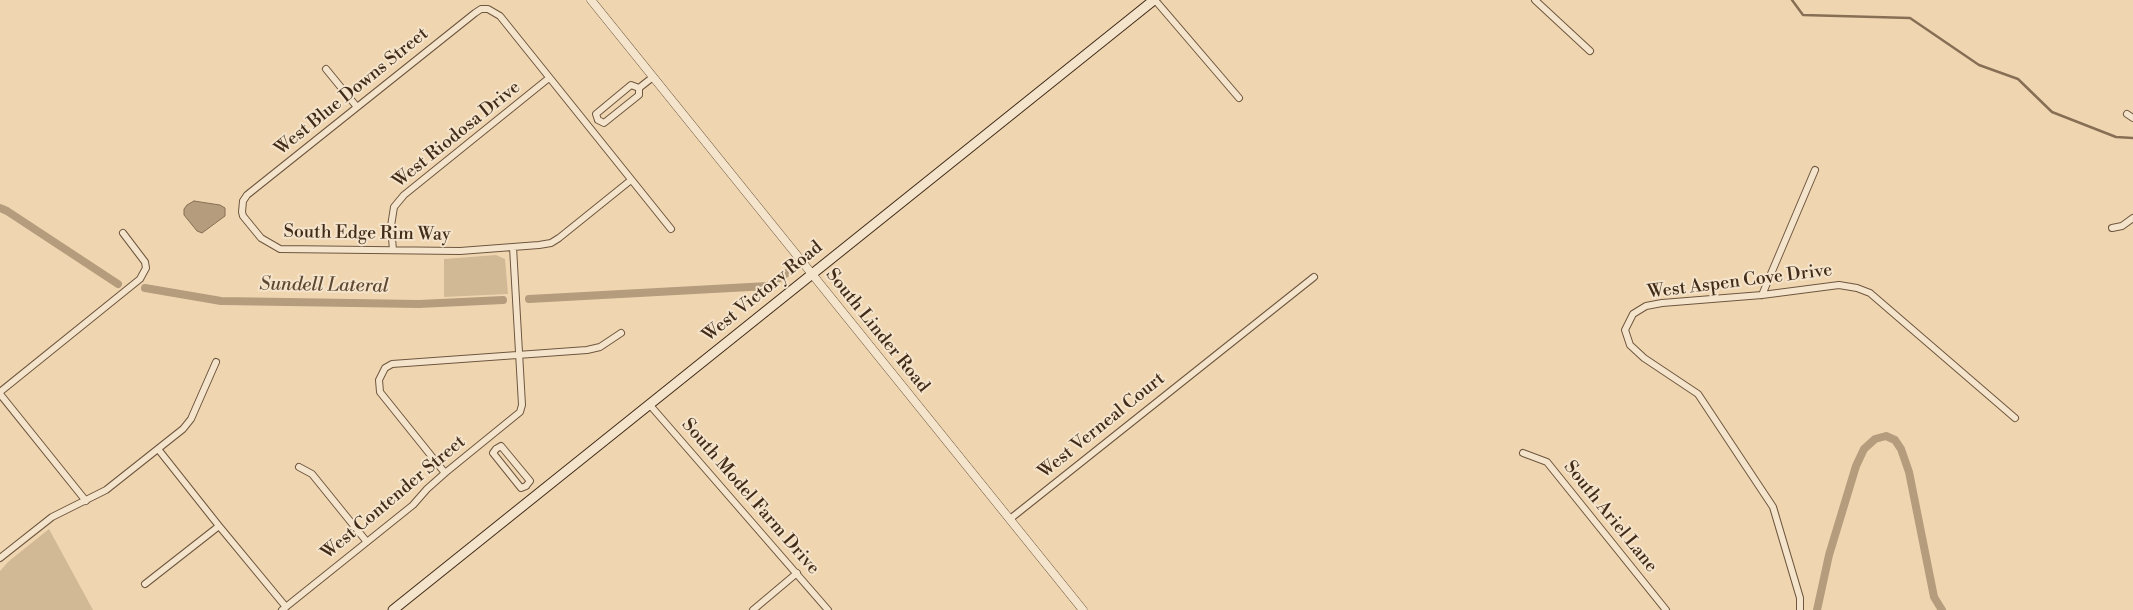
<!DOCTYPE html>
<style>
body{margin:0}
canvas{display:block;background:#f0d6b0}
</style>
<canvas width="2133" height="610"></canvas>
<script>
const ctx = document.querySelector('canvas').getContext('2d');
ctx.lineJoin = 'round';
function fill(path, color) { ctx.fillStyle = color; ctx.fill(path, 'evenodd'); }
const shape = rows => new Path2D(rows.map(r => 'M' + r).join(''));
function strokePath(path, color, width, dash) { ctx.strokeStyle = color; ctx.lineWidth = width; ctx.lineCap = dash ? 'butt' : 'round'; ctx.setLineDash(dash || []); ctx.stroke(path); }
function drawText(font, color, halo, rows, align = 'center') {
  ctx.font = font + ' "Libre Bodoni",serif'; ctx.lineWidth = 4; ctx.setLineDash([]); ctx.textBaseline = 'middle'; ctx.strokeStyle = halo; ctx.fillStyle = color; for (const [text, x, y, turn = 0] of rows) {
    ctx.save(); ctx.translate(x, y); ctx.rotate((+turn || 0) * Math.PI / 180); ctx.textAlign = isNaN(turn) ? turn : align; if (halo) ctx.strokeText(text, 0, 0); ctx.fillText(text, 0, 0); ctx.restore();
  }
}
const green = shape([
 [496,255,505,259,508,294,444,297,444,259],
 [49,529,93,610,0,610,0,571,9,561]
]);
const water = shape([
 [194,201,220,205,225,208,225,216,202,233,197,231,184,215,184,209,187,205,194,201]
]);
const stream = shape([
 [1792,0,1803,15,1910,18,1979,65,2018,79,2052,112,2116,137,2133,138]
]);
const canal = shape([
 [0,208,7,211,118,284],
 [145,288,221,301,419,304,503,300],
 [529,299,768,286,791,270],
 [1817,610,1829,555,1856,466,1864,449,1875,439,1886,436,1895,440,1901,449,1909,472,1934,597,1942,610]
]);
const minor = shape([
 [1155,0,1239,98],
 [1535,0,1590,51],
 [326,69,357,107],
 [2127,114,2133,118],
 [598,120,604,123,639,95,639,88,653,77],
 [598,120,596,114,631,85,639,88],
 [631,180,559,238,551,243,539,245,460,251,280,249,261,238,243,216,242,212,243,201,247,195,475,13,481,9,488,9,500,16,671,229],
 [2112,228,2122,226,2133,218],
 [393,250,391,226,394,207,404,195,549,78],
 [1762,295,1815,170],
 [0,392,140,279,146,268,145,262,123,233],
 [0,394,86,501],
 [649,404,828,610],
 [158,449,219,526,286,607],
 [496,449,501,446,530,481,526,486],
 [496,449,493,453,521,488,526,486],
 [1523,453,1547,462,1666,610],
 [299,467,312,474,367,542],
 [445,473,380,392,379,380,385,368,392,364,587,350,600,347,621,333],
 [1010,519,1314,277],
 [0,558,52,517,106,490,183,429,191,419,216,362],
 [145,584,219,526],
 [282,610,413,505,427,489,445,473,520,412,522,405,513,247],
 [753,610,797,573],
 [1800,610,1800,598,1773,507,1698,394,1644,358,1630,345,1625,330,1633,314,1646,306,1662,303,1762,295,1839,285,1857,288,1870,293,2015,418]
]);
const tertiary = shape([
 [591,0,1083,610]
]);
const secondary = shape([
 [393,610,1154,0]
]);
const streetNames = [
 ["West Blue Downs Street",352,92,-39],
 ["West Riodosa Drive",457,135,-39],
 ["South Edge Rim Way",367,234,1],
 ["West Aspen Cove Drive",1740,282,-7],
 ["West Victory Road",763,292,-39],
 ["South Linder Road",877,331,51],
 ["West Verneal Court",1102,426,-39],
 ["South Model Farm Drive",750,497,49],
 ["West Contender Street",394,498,-40],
 ["South Ariel Lane",1610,517,51]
];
const waterNames = [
 ["Sundell Lateral",324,286,1]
];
fill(green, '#d2b996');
fill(water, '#b59c7d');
strokePath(water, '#876f55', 1);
strokePath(stream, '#876f55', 2.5);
strokePath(canal, '#b59c7d', 8);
strokePath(minor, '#6e563f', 8);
strokePath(tertiary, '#6e563f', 9);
strokePath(secondary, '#422c19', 11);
strokePath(minor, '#f5e4cc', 6);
strokePath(tertiary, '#f5e4cc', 8);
strokePath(secondary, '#f5e4cc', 9);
drawText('18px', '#422c19', '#f5e4cc', streetNames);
drawText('italic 19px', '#5f4832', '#f5e4cc', waterNames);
</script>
